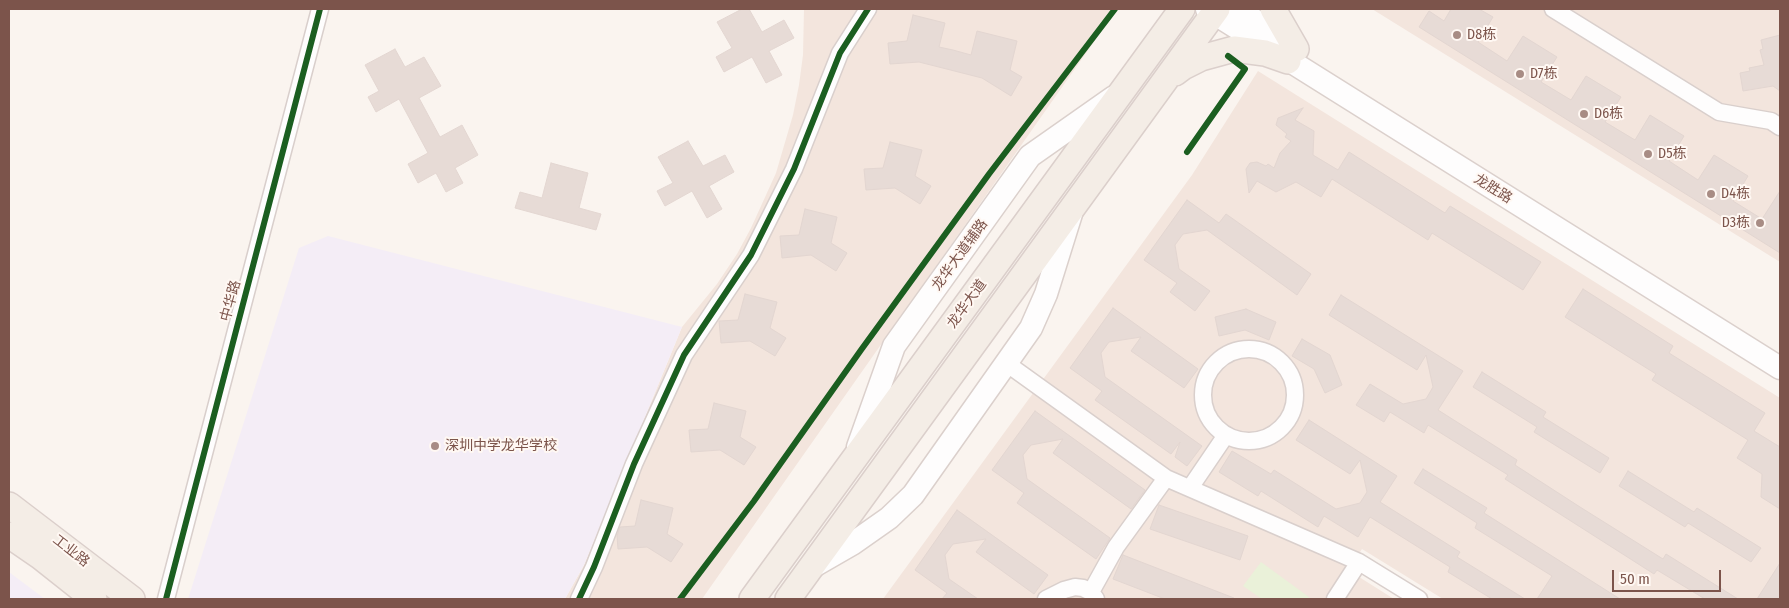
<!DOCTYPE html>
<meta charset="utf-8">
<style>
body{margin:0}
#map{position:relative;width:1789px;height:608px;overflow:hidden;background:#faf4ef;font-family:"Fira Sans Condensed",sans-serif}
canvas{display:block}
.frame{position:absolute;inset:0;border:10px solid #7c544b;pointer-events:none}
.scale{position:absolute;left:1612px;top:570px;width:109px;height:22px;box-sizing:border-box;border:2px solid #7c544b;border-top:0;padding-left:6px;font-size:15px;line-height:18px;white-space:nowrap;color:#7c544b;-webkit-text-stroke:4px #fff8f3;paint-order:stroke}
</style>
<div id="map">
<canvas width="1789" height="608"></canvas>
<div class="frame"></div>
<div class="scale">50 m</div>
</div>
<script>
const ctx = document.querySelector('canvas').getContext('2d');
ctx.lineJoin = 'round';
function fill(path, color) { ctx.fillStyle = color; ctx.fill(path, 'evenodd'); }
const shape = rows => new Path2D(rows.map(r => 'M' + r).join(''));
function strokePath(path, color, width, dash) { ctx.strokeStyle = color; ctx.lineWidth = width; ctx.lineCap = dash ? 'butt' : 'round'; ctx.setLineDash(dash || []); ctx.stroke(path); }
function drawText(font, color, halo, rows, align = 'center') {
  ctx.font = font + ' "Fira Sans Condensed","Noto Sans SC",sans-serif'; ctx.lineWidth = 4; ctx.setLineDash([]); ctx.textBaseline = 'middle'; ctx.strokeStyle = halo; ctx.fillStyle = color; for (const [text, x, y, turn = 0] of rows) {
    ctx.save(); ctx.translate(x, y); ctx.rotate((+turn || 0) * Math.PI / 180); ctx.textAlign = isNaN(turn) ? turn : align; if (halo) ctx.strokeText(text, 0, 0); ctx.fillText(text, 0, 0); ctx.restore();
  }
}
const residential = shape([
 [804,9,1117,9,702,599,565,599,584,565,682,327,717,284,737,254,751,228,776,173,793,115,799,85,803,55],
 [1372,9,1780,9,1780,262],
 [1258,71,1780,398,1780,599,1443,599,1362,549,1348,570,1394,599,883,599,1192,175]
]);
const education = shape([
 [328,236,682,327,584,565,565,599,188,599,299,248],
 [9,572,45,599,9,599]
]);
const green = shape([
 [1261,562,1309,597,1308,599,1262,599,1243,586]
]);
const building = shape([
 [742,9,749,9,762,32,784,20,794,38,769,51,782,75,766,83,752,57,724,72,716,57,732,48,717,22,742,9],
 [1451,9,1479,9,1493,17,1478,42,1507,61,1523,36,1557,57,1541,82,1571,100,1586,76,1621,97,1605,122,1635,140,1650,115,1684,136,1669,161,1698,180,1714,155,1748,176,1733,201,1762,219,1780,191,1780,253,1419,27,1429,11,1444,21,1451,9],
 [913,15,945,23,939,47,953,50,971,55,977,31,1017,41,1010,70,1022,77,1011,96,982,78,919,62,890,64,888,43,907,41,913,15],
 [1780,35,1780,91,1773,86,1743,91,1740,73,1750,71,1749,68,1764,65,1760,50,1763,49,1761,40,1780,35],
 [395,49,405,67,424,57,441,86,419,98,440,137,462,125,478,155,455,168,463,183,446,192,436,173,418,183,408,164,428,153,399,99,376,112,368,97,379,91,365,65,395,49],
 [1303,108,1295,120,1314,131,1313,155,1338,170,1349,152,1445,213,1450,206,1541,262,1523,290,1432,233,1428,240,1332,179,1321,197,1296,182,1276,192,1257,181,1249,193,1246,169,1250,163,1257,162,1266,166,1268,164,1274,168,1280,153,1291,141,1285,137,1287,134,1276,125,1278,118,1303,108],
 [688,141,703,166,725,155,734,172,709,186,722,209,707,218,692,191,665,206,657,191,673,183,658,157,688,141],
 [890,142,922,150,915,176,931,186,920,204,895,188,866,190,864,169,883,168,890,142],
 [551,163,588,173,579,208,601,214,596,230,515,208,520,192,542,198,551,163],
 [1187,200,1219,223,1226,214,1311,274,1297,295,1207,230,1183,234,1175,245,1179,269,1210,291,1195,311,1170,292,1177,283,1144,260,1187,200],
 [805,209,837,217,831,243,847,253,836,271,811,255,782,258,780,236,799,235,805,209],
 [1583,289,1673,346,1669,353,1765,413,1754,431,1780,447,1780,509,1761,497,1762,474,1737,458,1748,440,1652,380,1656,374,1565,317,1583,289],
 [745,294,777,302,770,328,786,338,775,356,750,341,721,343,719,321,738,320,745,294],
 [1341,295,1463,371,1438,410,1517,460,1515,465,1580,507,1663,559,1666,554,1738,599,1705,599,1657,570,1654,574,1505,479,1508,475,1428,425,1424,433,1390,412,1384,422,1356,405,1370,384,1403,404,1426,399,1433,387,1426,355,1417,370,1329,315,1341,295],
 [1113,308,1198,369,1184,388,1131,351,1141,337,1109,342,1101,353,1105,377,1202,446,1187,466,1175,457,1180,442,1171,454,1095,400,1102,391,1070,368,1113,308],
 [1246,309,1276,322,1269,340,1245,330,1219,336,1215,317,1246,309],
 [1302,339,1330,355,1342,385,1325,393,1314,369,1292,356,1302,339],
 [1482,372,1546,412,1543,417,1609,458,1600,473,1534,432,1537,427,1473,387,1482,372],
 [714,403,746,411,740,437,756,447,744,465,720,450,691,452,689,430,708,429,714,403],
 [1035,411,1145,490,1131,509,1053,453,1063,439,1031,445,1023,455,1027,479,1110,538,1096,559,1017,503,1024,493,992,470,1035,411],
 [1309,420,1397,476,1380,502,1460,552,1457,557,1525,599,1492,599,1448,572,1450,567,1370,517,1358,537,1324,516,1318,527,1261,491,1258,496,1219,472,1232,451,1271,474,1274,470,1336,509,1360,503,1367,492,1360,460,1350,474,1296,440,1309,420],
 [1423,469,1487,508,1484,513,1620,599,1537,599,1552,576,1475,528,1477,523,1414,483,1423,469],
 [1628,471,1694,512,1697,508,1761,548,1751,562,1688,523,1685,527,1619,486,1628,471],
 [641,500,673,508,667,534,683,544,671,562,647,547,618,549,617,536,620,527,635,526,641,500],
 [1159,505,1248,536,1240,560,1150,529,1159,505],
 [957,510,1048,575,1034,594,976,552,986,539,953,544,945,555,949,579,978,599,942,599,947,593,915,570,957,510],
 [1123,555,1234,598,1233,599,1165,599,1113,579,1123,555],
 [1780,563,1780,599,1757,599,1780,563]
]);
const minor = shape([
 [1553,9,1719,112,1771,121,1780,127],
 '1203 395a46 46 0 1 1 92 0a46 46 0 1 1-92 0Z',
 [1006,363,1166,478,1359,562,1419,599],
 [1190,488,1226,435],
 [1091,592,1116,547,1166,478],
 [166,599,320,9],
 [579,599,594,567,634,464,684,355,751,255,794,169,840,53,868,9],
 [1046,599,1064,590,1075,587,1083,588,1091,592,1096,599],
 [1335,599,1359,562]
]);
const secondary = shape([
 [1207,9,1780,368],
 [1238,9,1285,41],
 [858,447,894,346,1030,156,1114,97],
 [812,567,852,544,889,518,913,495,1031,328,1046,294,1071,214]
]);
const primary = shape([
 [1273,9,1296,49],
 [1175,73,1183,67,1201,58,1234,49,1265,53,1288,61],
 [9,505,132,599],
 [9,535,41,557,94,599],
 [752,599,1182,9],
 [788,599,1217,9]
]);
const cycleway = shape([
 [1187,152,1245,69,1228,56],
 [166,599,320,9],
 [579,599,594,567,634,464,684,355,751,255,794,169,840,53,868,9],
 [680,599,754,501,861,350,989,174,1115,9]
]);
const markers = [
 [1457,35,5,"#a88c84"],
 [1520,74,5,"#a88c84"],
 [1584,114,5,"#a88c84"],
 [1648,154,5,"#a88c84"],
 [1711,194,5,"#a88c84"],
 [1760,223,5,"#a88c84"],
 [435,446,5,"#a88c84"]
];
const poiNames = [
 ["D8栋",1467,35],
 ["D7栋",1530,74],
 ["D6栋",1594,114],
 ["D5栋",1658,154],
 ["D4栋",1721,194],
 ["D3栋",1750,223,"right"],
 ["深圳中学龙华学校",445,446]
];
const streetNames = [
 ["龙胜路",1493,189,32],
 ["龙华大道辅路",960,255,-54],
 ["中华路",231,301,-75],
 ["龙华大道",967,304,-54],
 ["工业路",71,551,38]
];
fill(residential, '#f3e5dd');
fill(education, '#f4edf6');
fill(green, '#eaf1d9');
fill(building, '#e7dbd6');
strokePath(building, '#e3d6d1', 1);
strokePath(minor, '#d9cfcc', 19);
strokePath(secondary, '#dbd0cc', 25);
strokePath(primary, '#dbcfcb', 28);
strokePath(minor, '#fefdfd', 16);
strokePath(secondary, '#fefdfd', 22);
strokePath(primary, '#f4ede6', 25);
strokePath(cycleway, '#1b5e20', 6);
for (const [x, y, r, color] of markers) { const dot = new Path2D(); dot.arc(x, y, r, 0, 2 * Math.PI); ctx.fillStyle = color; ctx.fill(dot); strokePath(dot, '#fff8f3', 2); }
drawText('14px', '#7c544b', '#fff8f3', poiNames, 'left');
drawText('14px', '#7c544b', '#fff8f3', streetNames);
</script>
